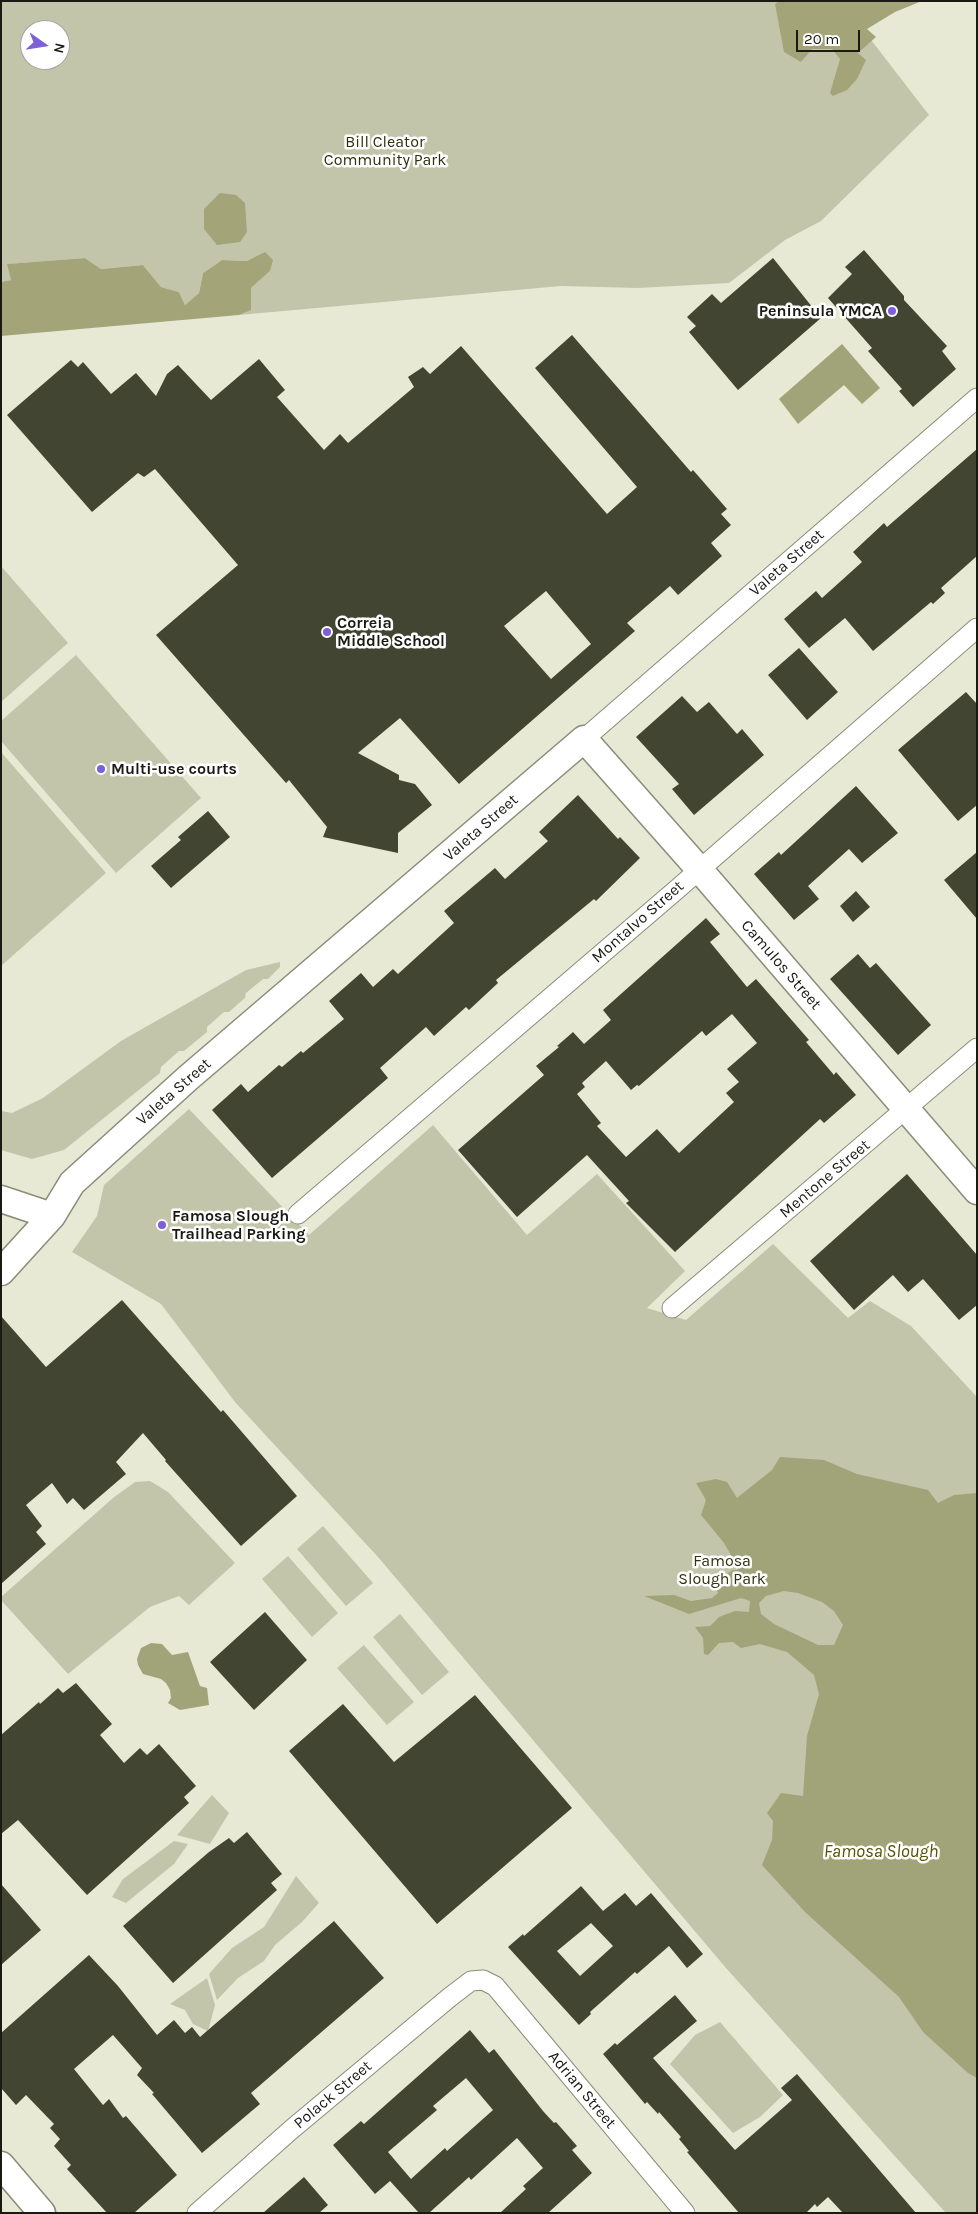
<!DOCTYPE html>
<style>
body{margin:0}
#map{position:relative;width:978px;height:2214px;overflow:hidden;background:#e7e9d4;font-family:Karla,sans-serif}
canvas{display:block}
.frame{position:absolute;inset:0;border:2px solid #1a1a13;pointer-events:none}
.north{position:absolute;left:20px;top:20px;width:50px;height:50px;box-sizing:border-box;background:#fff;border:1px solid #a3a3a1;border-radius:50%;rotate:103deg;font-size:14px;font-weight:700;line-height:20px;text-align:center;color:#1a1a13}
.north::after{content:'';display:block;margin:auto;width:18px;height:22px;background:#7c5fd9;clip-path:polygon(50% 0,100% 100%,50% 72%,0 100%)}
.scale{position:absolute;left:796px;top:30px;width:64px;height:22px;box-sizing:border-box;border:2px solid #1a1a13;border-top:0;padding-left:6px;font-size:15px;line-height:18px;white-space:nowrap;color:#1a1a13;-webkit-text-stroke:4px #fff;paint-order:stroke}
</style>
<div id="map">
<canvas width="978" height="2214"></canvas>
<div class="frame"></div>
<div class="north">N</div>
<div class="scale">20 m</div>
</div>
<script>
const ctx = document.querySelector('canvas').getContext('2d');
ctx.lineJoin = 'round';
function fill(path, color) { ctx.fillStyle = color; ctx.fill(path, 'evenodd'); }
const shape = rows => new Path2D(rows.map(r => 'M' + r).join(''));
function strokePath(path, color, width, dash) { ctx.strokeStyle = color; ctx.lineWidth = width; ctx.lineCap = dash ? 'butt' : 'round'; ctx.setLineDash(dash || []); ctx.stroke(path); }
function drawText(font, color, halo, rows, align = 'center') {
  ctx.font = font + ' Karla,sans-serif'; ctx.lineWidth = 5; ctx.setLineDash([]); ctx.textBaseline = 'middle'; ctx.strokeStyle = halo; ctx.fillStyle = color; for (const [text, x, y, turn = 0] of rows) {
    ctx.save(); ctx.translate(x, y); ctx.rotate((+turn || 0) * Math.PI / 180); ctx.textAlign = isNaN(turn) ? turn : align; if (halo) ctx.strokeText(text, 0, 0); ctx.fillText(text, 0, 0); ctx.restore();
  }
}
const green = shape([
 [1,1,841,1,929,115,821,221,785,240,729,283,638,288,561,286,239,315,251,309,251,288,270,271,247,261,222,260,203,273,199,293,185,305,179,292,161,287,143,265,101,269,85,258,8,264,11,280,1,282],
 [30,30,60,30,60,60,30,60],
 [1,566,68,643,1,702],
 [76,655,201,798,116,873,1,741,1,721],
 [1,752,106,873,1,966],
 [280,962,280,967,268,979,263,979,246,993,245,998,229,1012,224,1012,207,1027,207,1032,184,1051,179,1051,161,1067,160,1073,64,1150,32,1159,1,1150,1,1111,12,1113,43,1098,121,1041,246,970],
 [189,1109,309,1235,433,1125,527,1235,597,1174,685,1271,647,1308,686,1320,773,1244,848,1318,870,1301,911,1326,977,1397,977,2213,945,2212,726,1968,378,1557,235,1402,161,1304,72,1252,97,1216,104,1185],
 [150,1481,168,1492,235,1563,189,1605,179,1596,150,1607,68,1674,1,1600,1,1597,113,1498,135,1482],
 [323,1526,373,1583,346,1606,297,1549],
 [288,1556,338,1613,312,1637,262,1579],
 [400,1614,449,1672,422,1695,373,1637],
 [364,1645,414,1702,387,1725,337,1668],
 [212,1795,229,1813,210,1844,177,1835],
 [174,1841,188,1844,174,1864,126,1903,112,1897,123,1879],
 [296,1876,319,1903,302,1922,275,1945,264,1961,238,1978,217,2000,209,1974,232,1948,264,1927],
 [207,1978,215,2005,208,2031,193,2024,185,2010,170,2004],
 [720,2022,783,2095,760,2117,733,2133,670,2064,695,2035]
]);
const forest = shape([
 [779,1,922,1,895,12,867,29,876,37,858,53,866,60,857,79,847,90,833,96,830,93,840,59,832,49,812,49,801,62,784,52,775,4],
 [220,193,236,195,245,203,247,232,240,242,217,245,204,229,204,209],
 [265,252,273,260,270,271,251,288,251,310,239,315,1,336,1,282,11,280,7,264,85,258,101,269,143,265,161,287,179,292,185,305,199,293,203,273,222,260,247,261]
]);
const water = shape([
 [842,344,880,388,862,404,844,385,798,424,779,399],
 [780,1457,824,1460,857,1474,928,1490,938,1503,954,1495,977,1493,977,2078,968,2073,923,2032,899,1997,805,1912,762,1865,772,1840,773,1821,767,1813,781,1793,803,1796,807,1736,819,1694,814,1675,787,1652,760,1644,741,1648,733,1642,719,1643,708,1655,704,1654,703,1638,695,1627,710,1626,719,1617,735,1611,749,1612,750,1601,741,1598,689,1614,644,1596,674,1595,691,1601,712,1598,718,1593,714,1582,733,1570,737,1570,742,1563,732,1557,724,1543,701,1515,706,1500,696,1483,716,1479,727,1482,737,1498,772,1470],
 [784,1591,798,1593,822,1602,834,1611,843,1625,834,1645,818,1645,774,1624,761,1614,759,1603,766,1596],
 [151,1643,162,1644,172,1655,188,1652,200,1686,207,1688,209,1705,180,1710,168,1703,171,1698,170,1690,166,1683,161,1679,143,1674,138,1665,137,1659,141,1648]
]);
const building = shape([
 [864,250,904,296,904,300,947,346,942,351,956,369,913,407,899,391,902,389,868,351,872,348,828,298,852,274,845,267],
 [773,258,821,318,738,390,689,332,696,326,687,317,712,294,721,303],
 [572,335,691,472,693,470,727,509,721,514,731,525,711,543,722,556,678,595,670,586,627,623,635,631,459,784,400,718,358,753,399,775,399,780,415,784,432,805,398,833,398,853,323,837,327,827,289,780,286,783,156,635,238,565,155,469,144,477,138,473,92,512,7,415,71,360,78,367,83,362,111,394,136,373,156,396,167,374,178,365,211,400,259,359,285,390,277,397,324,450,340,434,348,443,414,387,408,377,423,367,430,374,461,346,607,514,637,487,535,368],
 [546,591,591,644,551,679,504,626],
 [977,449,977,556,941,588,945,593,933,604,931,602,873,651,845,618,809,648,784,619,816,591,822,598,862,562,853,552,884,523,887,527],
 [799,648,838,692,807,720,768,675],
 [966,692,977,704,977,805,958,821,898,750],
 [682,696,697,712,709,702,737,734,742,729,764,755,694,815,672,789,679,784,636,737],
 [856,786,898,833,862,863,849,849,808,886,819,899,794,920,754,874,779,852,781,855],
 [578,795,618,839,620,837,640,858,596,901,594,899,496,980,498,983,469,1010,466,1007,434,1036,426,1027,380,1068,388,1078,272,1178,212,1110,241,1084,248,1092,279,1065,282,1067,301,1051,303,1053,344,1019,329,1001,361,973,373,987,393,969,398,974,454,923,444,911,495,868,505,879,548,841,539,832],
 [208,811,230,837,171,888,151,866,181,840,178,837],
 [977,852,977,919,944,880],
 [856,891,870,907,853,922,840,906],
 [706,918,720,934,710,942,747,987,756,979,809,1040,806,1042,834,1075,836,1072,856,1095,824,1123,820,1119,675,1252,626,1203,629,1201,587,1155,517,1217,458,1150,544,1075,536,1066,559,1047,557,1046,573,1032,584,1044,611,1020,603,1010],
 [732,1014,757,1043,727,1069,739,1082,726,1093,734,1102,679,1153,657,1129,626,1157,597,1126,601,1123,577,1094,585,1087,582,1083,606,1061,631,1090,637,1085,639,1086,702,1031,706,1036],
 [858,954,870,968,876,963,931,1025,898,1055,830,979],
 [907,1174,977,1255,977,1305,959,1320,923,1279,908,1292,893,1275,854,1310,810,1261],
 [122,1300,221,1412,223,1410,297,1496,241,1546,165,1461,166,1460,143,1433,116,1462,126,1474,84,1510,73,1498,67,1504,52,1483,26,1505,42,1526,36,1532,46,1544,1,1584,1,1316,46,1367],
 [265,1612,307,1660,254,1710,210,1662],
 [76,1683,112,1724,100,1735,124,1763,140,1748,147,1755,159,1744,196,1786,184,1797,189,1803,87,1895,18,1820,1,1834,1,1735,39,1702,40,1704,58,1688,63,1693],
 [475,1695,572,1808,437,1924,289,1751,343,1704,394,1762],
 [247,1832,282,1874,271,1883,277,1890,173,1983,123,1926,209,1852,229,1838,234,1843],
 [1,1884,41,1930,1,1965],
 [581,1886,603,1911,625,1893,636,1906,651,1893,703,1954,687,1968,669,1946,637,1974,635,1972,590,2012,591,2014,579,2025,508,1947,523,1934,524,1936],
 [591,1923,613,1946,580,1976,557,1951],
 [334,1921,384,1978,251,2093,260,2104,202,2153,152,2094,154,2093,137,2075,142,2068,113,2035,74,2069,103,2105,109,2099,123,2118,126,2116,177,2175,134,2213,107,2213,67,2169,71,2165,54,2146,60,2139,50,2128,54,2124,26,2095,16,2105,1,2088,1,2033,89,1955,118,1986,157,2035,174,2020,185,2033,192,2027,200,2037],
 [675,1995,697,2021,653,2058,735,2150,792,2100,781,2088,797,2074,916,2213,843,2213,828,2197,817,2207,815,2204,806,2213,739,2213,687,2152,689,2151,679,2139,681,2137,659,2112,658,2114,647,2102,645,2104,603,2054,615,2043,617,2045],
 [470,2030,489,2053,494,2049,543,2111,554,2123,556,2122,577,2146,572,2150,592,2173,548,2213,500,2213,526,2189,523,2186,543,2168,517,2138,471,2180,469,2177,429,2213,419,2213,390,2181,375,2194,333,2145,361,2121,364,2124],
 [466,2078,493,2110,447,2151,445,2148,411,2179,388,2152,437,2110,433,2106],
 [304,2177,328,2205,319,2213,263,2213]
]);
const street = shape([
 [584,739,977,398],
 [298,1214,675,891,977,628],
 [672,1308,977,1048],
 [197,2213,292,2129,450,1997,471,1981,483,1980,495,1986,685,2213]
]);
const secondary = shape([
 [1,1199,52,1216],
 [1,1272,52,1216,72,1183,188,1078,584,739,699,869,977,1191],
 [1,2165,42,2213]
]);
const markers = [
 [892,311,5,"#7c5fd9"],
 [327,632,5,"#7c5fd9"],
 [101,769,5,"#7c5fd9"],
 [162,1225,5,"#7c5fd9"]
];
const parkNames = [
 ["Bill Cleator",385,142],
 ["Community Park",385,160],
 ["Famosa",722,1561],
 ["Slough Park",722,1579]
];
const poiNames = [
 ["Peninsula YMCA",882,311,"right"],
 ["Correia",337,623],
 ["Middle School",337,641],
 ["Multi-use courts",111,769],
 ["Famosa Slough",172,1216],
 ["Trailhead Parking",172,1234]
];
const streetNames = [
 ["Valeta Street",787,563,-41],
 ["Valeta Street",481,828,-41],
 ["Montalvo Street",638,922,-41],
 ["Camulos Street",781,965,49],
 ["Valeta Street",174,1092,-41],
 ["Mentone Street",825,1179,-40],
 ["Adrian Street",582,2090,50],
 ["Polack Street",333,2095,-40]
];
const waterNames = [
 ["Famosa Slough",881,1852]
];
fill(green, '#c3c5aa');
fill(forest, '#a3a579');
fill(water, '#a1a478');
fill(building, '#434533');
strokePath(street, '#8a8c78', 21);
strokePath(secondary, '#8a8c78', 29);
strokePath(street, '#fff', 19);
strokePath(secondary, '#fff', 26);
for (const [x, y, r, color] of markers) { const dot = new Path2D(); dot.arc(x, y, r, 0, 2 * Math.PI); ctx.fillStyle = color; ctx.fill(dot); strokePath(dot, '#fff', 2); }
drawText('16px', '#31320d', '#fff', parkNames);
drawText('bold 16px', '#1a1a13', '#fff', poiNames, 'left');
drawText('16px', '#1a1a13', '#fff', streetNames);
drawText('italic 18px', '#515204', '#fff', waterNames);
</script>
